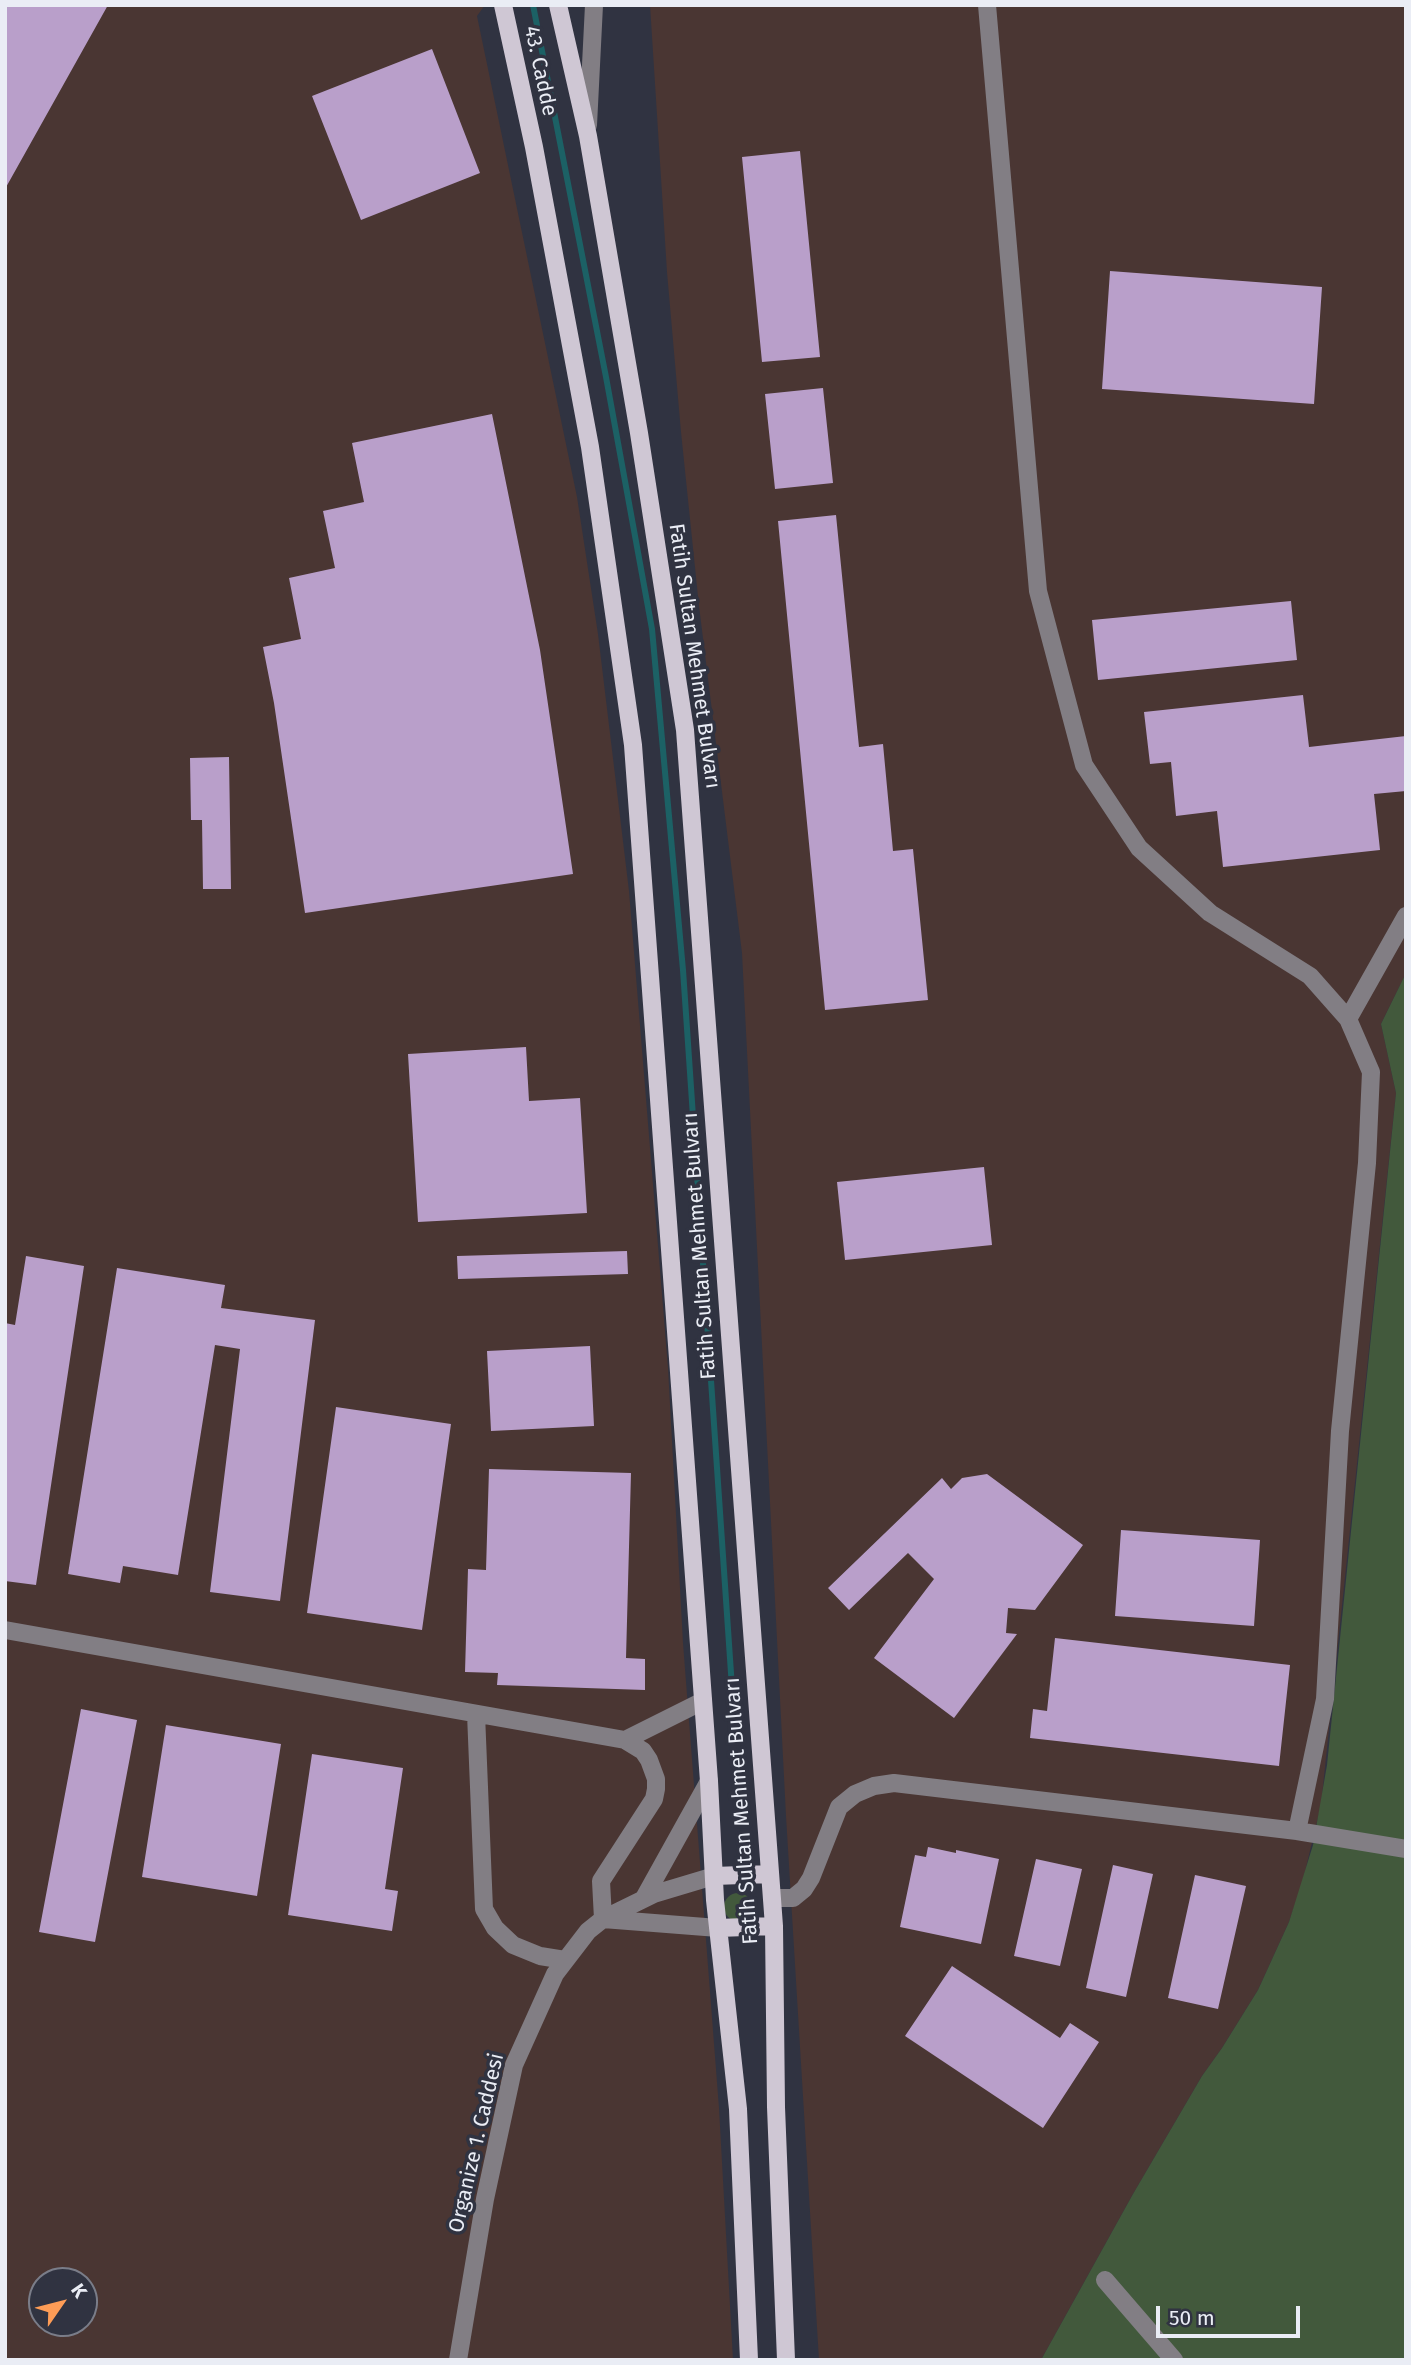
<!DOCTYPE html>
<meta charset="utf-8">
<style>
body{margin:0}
#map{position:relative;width:1411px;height:2365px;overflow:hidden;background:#303341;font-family:"Fira Sans",sans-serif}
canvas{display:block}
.frame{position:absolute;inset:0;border:7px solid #eaedf5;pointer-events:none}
.north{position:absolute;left:28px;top:2267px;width:70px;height:70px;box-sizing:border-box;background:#303341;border:2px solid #7a7d89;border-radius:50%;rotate:55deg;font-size:19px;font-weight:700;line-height:28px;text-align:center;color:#eaedf5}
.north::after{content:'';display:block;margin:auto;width:24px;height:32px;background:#fd9c56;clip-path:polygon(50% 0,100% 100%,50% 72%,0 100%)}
.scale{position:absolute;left:1156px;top:2306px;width:144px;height:32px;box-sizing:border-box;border:4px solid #eaedf5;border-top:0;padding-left:9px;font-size:21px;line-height:24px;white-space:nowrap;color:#eaedf5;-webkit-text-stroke:5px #303341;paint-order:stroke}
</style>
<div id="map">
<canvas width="1411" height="2365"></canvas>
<div class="frame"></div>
<div class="north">K</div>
<div class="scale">50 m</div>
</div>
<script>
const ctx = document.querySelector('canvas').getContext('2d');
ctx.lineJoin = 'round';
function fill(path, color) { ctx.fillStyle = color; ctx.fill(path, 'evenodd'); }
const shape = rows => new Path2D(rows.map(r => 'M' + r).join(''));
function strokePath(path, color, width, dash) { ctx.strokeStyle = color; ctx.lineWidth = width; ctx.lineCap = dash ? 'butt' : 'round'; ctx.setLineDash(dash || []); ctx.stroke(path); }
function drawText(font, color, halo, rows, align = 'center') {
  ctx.font = font + ' "Fira Sans",sans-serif'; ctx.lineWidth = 7; ctx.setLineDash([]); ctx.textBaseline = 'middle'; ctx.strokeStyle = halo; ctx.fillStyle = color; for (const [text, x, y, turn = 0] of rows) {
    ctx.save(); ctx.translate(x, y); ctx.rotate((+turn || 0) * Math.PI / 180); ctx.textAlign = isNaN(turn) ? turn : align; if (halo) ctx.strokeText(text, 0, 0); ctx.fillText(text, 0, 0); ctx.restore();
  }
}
const industrial = shape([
 [5,5,485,5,477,16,577,497,598,634,629,891,668,1368,683,1643,719,2108,733,2360,5,2360],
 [42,2281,84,2281,84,2323,42,2323],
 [650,5,1406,5,1406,973,1381,1024,1396,1093,1321,1805,1302,1884,1289,1922,1258,1990,1222,2048,1202,2076,1133,2194,1041,2360,819,2360,786,1816,742,953,699,606,681,432,667,272]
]);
const green = shape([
 [1406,973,1406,2360,1041,2360,1133,2194,1202,2076,1222,2048,1258,1990,1289,1922,1313,1845,1327,1765,1396,1093,1381,1024],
 '724 1907a14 14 0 1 1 28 0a14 14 0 1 1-28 0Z'
]);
const stream = shape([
 [533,5,606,377,652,629,683,970,734,1717]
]);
const building = shape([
 [5,5,108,5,5,189],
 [432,49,480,173,361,220,312,96],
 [800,151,820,357,762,362,742,157],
 [1110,271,1322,287,1314,404,1102,389],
 [823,388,833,483,775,489,765,394],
 [492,414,540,650,573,874,305,913,274,703,263,647,301,639,289,578,335,568,323,511,364,502,352,443],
 [836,515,859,747,883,744,893,851,913,849,928,1000,825,1010,778,521],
 [1291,601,1297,660,1098,680,1092,620],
 [1303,695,1309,747,1406,736,1406,791,1374,794,1380,850,1223,867,1217,811,1176,816,1171,762,1150,764,1144,712],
 [229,757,231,889,203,889,202,820,191,820,190,758],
 [526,1047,529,1101,580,1098,587,1213,418,1222,408,1054],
 [984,1167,992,1245,845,1260,837,1182],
 [627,1251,628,1274,458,1279,457,1256],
 [26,1256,84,1266,36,1585,5,1581,5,1323,15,1325],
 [117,1268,225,1285,221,1308,315,1320,280,1601,210,1592,240,1349,215,1345,178,1575,123,1566,120,1583,68,1574],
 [590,1346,594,1426,491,1431,487,1351],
 [336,1407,451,1424,422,1630,307,1613],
 [489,1469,631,1473,626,1658,645,1659,645,1690,497,1685,498,1673,465,1672,468,1569,486,1570],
 [987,1474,1083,1545,1035,1610,1008,1608,1006,1633,1017,1634,954,1718,874,1658,934,1579,908,1553,849,1610,828,1588,942,1478,951,1489,962,1478],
 [1121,1530,1260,1540,1254,1626,1115,1616],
 [1055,1638,1290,1665,1279,1766,1030,1738,1033,1709,1047,1711],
 [81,1709,137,1720,95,1942,39,1932],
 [166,1725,281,1744,257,1896,142,1877],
 [312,1754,403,1768,385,1889,398,1891,392,1931,288,1915],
 [928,1847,956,1853,956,1850,999,1859,981,1944,900,1927,915,1855,926,1857],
 [1036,1859,1082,1869,1060,1966,1014,1956],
 [1113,1865,1153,1874,1126,1997,1086,1988],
 [1195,1875,1246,1886,1218,2009,1168,1998],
 [952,1966,1060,2038,1070,2023,1099,2042,1043,2128,905,2036]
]);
const minor = shape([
 [987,5,1038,591,1084,765,1139,848,1210,913,1310,976,1348,1019,1371,1072,1367,1163,1340,1431,1325,1699,1297,1831],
 [588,125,594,5],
 [1348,1019,1406,916],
 [5,1630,625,1740,703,1701],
 [476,1714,484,1909,495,1928,513,1945,540,1956,565,1960],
 [644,1898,709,1781],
 [772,1898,793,1898,804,1889,811,1878,839,1807,855,1794,874,1786,894,1783,1297,1831,1406,1849],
 [603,1919,601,1881,654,1799,656,1789,656,1779,649,1760,643,1751,625,1740],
 [603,1919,718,1928],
 [1105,2280,1174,2360],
 [458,2360,485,2199,514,2065,555,1974,588,1931,603,1919,654,1894,714,1876]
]);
const major = shape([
 [503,5,534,147,590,447,633,745,709,1781,715,1900,738,2109,749,2360],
 [558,5,588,136,639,433,685,730,774,1926,776,2107,786,2360],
 [714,1876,770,1874],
 [718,1928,774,1926]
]);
const streetNames = [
 ["43. Cadde",540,71,78],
 ["Fatih Sultan Mehmet Bulvarı",694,656,82],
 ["Fatih Sultan Mehmet Bulvarı",700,1246,-94],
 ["Fatih Sultan Mehmet Bulvarı",742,1811,-94],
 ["Organize 1. Caddesi",477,2143,-77]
];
fill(industrial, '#4a3633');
fill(green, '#42593c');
strokePath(stream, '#1c6165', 6);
fill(building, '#b99fca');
strokePath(minor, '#827e84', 18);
strokePath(major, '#cfc7d4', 18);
drawText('21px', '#eaedf5', '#303341', streetNames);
</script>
